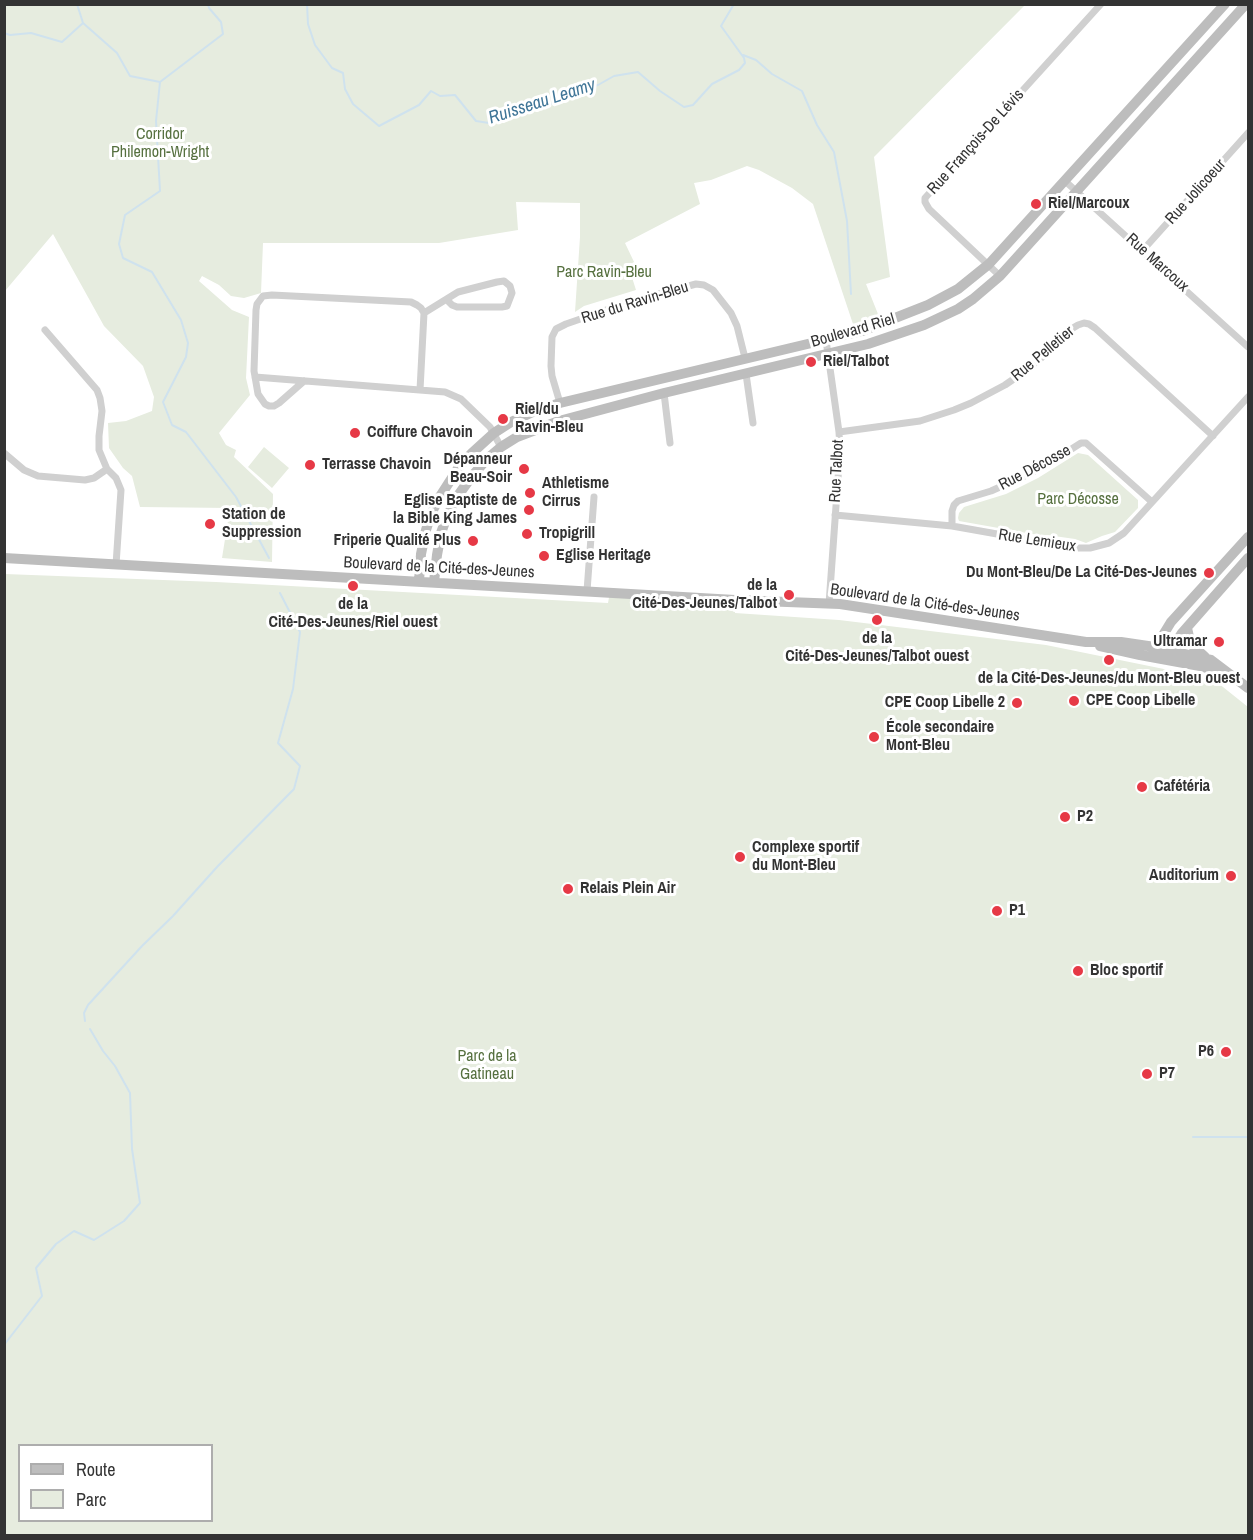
<!DOCTYPE html>
<meta charset="utf-8">
<style>
body{margin:0}
#map{position:relative;width:1253px;height:1540px;overflow:hidden;background:#fff;font-family:"Archivo Narrow",sans-serif}
canvas{display:block}
.frame{position:absolute;inset:0;border:6px solid #333;pointer-events:none}
.legend{position:absolute;left:18px;top:1444px;width:195px;height:78px;box-sizing:border-box;background:#fff;border:2px solid #adadad;margin:0;padding:8px 10px;list-style:none;font-size:18px;color:#333}
.legend li{display:flex;align-items:center;gap:12px;height:30px}
.legend b{width:30px;border:2px solid #adadad}
</style>
<div id="map">
<canvas width="1253" height="1540"></canvas>
<div class="frame"></div>
<ul class="legend">
<li><b style="height:8px;background:#bdbdbd"></b>Route</li>
<li><b style="height:16px;background:#e6ecdf"></b>Parc</li>
</ul>
</div>
<script>
const ctx = document.querySelector('canvas').getContext('2d');
ctx.lineJoin = 'round';
function fill(path, color) { ctx.fillStyle = color; ctx.fill(path, 'evenodd'); }
const shape = rows => new Path2D(rows.map(r => 'M' + r).join(''));
function strokePath(path, color, width, dash) { ctx.strokeStyle = color; ctx.lineWidth = width; ctx.lineCap = dash ? 'butt' : 'round'; ctx.setLineDash(dash || []); ctx.stroke(path); }
function drawText(font, color, halo, rows, align = 'center') {
  ctx.font = font + ' "Archivo Narrow",sans-serif'; ctx.lineWidth = 6; ctx.setLineDash([]); ctx.textBaseline = 'middle'; ctx.strokeStyle = halo; ctx.fillStyle = color; for (const [text, x, y, turn = 0] of rows) {
    ctx.save(); ctx.translate(x, y); ctx.rotate((+turn || 0) * Math.PI / 180); ctx.textAlign = isNaN(turn) ? turn : align; if (halo) ctx.strokeText(text, 0, 0); ctx.fillText(text, 0, 0); ctx.restore();
  }
}
const green = shape([
 [5,5,1025,5,874,157,890,277,866,284,880,319,853,324,813,204,792,188,759,170,747,166,711,180,694,183,700,204,625,243,635,264,629,268,636,290,584,306,575,312,580,237,580,203,516,202,518,230,439,243,263,243,261,293,244,298,231,296,219,285,202,276,199,281,232,310,249,317,246,378,250,395,219,433,226,445,236,450,234,457,273,494,272,562,222,558,230,508,140,507,132,476,123,468,109,448,108,423,126,421,152,411,154,397,143,366,104,326,53,234,5,291],
 [264,447,289,468,272,488,248,467],
 [1078,453,1088,455,1138,500,1138,508,1115,532,1102,536,1086,543,1075,539,1047,535,1038,535,959,521,958,518,959,513,964,507,1006,494,1038,478],
 [5,574,216,582,608,603,610,592,735,600,735,613,839,620,1046,645,1213,679,1248,707,1248,1535,5,1536],
 [20,1446,212,1446,212,1520,20,1520]
]);
const stream = shape([
 [77,4,83,23],
 [307,4,308,24,315,45,332,68,343,73,345,89,353,104,379,126,419,105,431,91,440,96,455,95,476,121,489,123,524,108,551,104,572,92,598,85,614,76,638,72,660,91,684,107,693,105,712,84,739,70,745,63,744,58,721,26,734,4],
 [4,33,10,35,31,33,62,42,83,23,117,53,130,76,160,82,223,34,221,22,209,8,208,4],
 [743,55,756,60,772,74,802,91,817,125,834,152,847,221,851,294],
 [160,82,156,121,160,191,125,215,119,244,123,258,152,272,181,320,188,343,186,357,163,402,172,425,186,432,236,497,269,558],
 [85,1021,84,1013,88,1005,142,946,173,916,217,867,294,789,300,766,278,743,293,689,300,632,280,593],
 [1193,1137,1248,1137],
 [4,1345,42,1296,36,1268,56,1244,74,1231,94,1240,124,1221,140,1203,132,1149,130,1093,115,1066,103,1051,90,1029]
]);
const street = shape([
 [1065,181,1248,347],
 [1143,250,1248,133],
 [1000,276,929,209,925,202,925,198,1101,4],
 [424,313,458,292,497,282,504,281,510,286,512,293,507,306,502,307,457,307,452,305,447,300],
 [45,330,97,390,100,398,102,411,99,436,99,450,107,469,116,478,121,490,116,565],
 [826,340,839,432,840,450,829,604],
 [746,374,753,423],
 [255,377,445,392,461,399,490,427,501,447],
 [304,381,279,403,274,406,269,406,265,404,258,394,254,371,256,310,257,304,263,296,272,295,411,302,417,305,421,308,424,313,420,390],
 [664,393,670,443],
 [560,403,552,376,551,366,552,337,556,329,566,324,632,301,696,284,704,285,713,290,731,313,737,326,745,358],
 [839,432,920,421,954,410,971,403,1005,385,1021,374,1050,351,1073,328,1078,325,1084,323,1089,324,1095,328,1213,436],
 [4,453,24,470,38,476,85,480,94,478,107,469],
 [835,515,952,526,1076,548,1090,548,1109,543,1124,533,1248,397],
 [952,526,952,511,954,505,958,501,991,491,1029,474,1048,464,1081,443,1086,443,1152,502],
 [587,591,594,497]
]);
const secondary = shape([
 [4,558,735,600,840,604,1086,642,1121,642,1148,646,1211,660,1248,688],
 [419,581,421,554,426,530,431,514,439,498,459,467,472,453,494,433,511,422,535,411,560,403,862,331,928,305,958,289,989,264,1225,4],
 [434,582,437,555,441,533,446,519,457,497,472,476,488,458,501,447,517,437,559,421,664,393,868,344,924,325,958,309,973,299,1000,276,1246,4],
 [1187,628,1190,641,1192,645,1205,657],
 [1100,646,1140,655,1200,666,1222,673],
 [1155,655,1160,640,1171,622,1248,537],
 [1168,655,1182,633,1248,558]
]);
const markers = [
 [1036,204,6,"#e63946"],
 [811,362,6,"#e63946"],
 [503,419,6,"#e63946"],
 [355,433,6,"#e63946"],
 [310,465,6,"#e63946"],
 [524,469,6,"#e63946"],
 [530,493,6,"#e63946"],
 [529,510,6,"#e63946"],
 [210,524,6,"#e63946"],
 [527,534,6,"#e63946"],
 [473,541,6,"#e63946"],
 [544,556,6,"#e63946"],
 [1209,573,6,"#e63946"],
 [353,586,6,"#e63946"],
 [789,595,6,"#e63946"],
 [877,620,6,"#e63946"],
 [1219,642,6,"#e63946"],
 [1109,660,6,"#e63946"],
 [1074,701,6,"#e63946"],
 [1017,703,6,"#e63946"],
 [874,737,6,"#e63946"],
 [1142,787,6,"#e63946"],
 [1065,817,6,"#e63946"],
 [740,857,6,"#e63946"],
 [1231,876,6,"#e63946"],
 [568,889,6,"#e63946"],
 [997,911,6,"#e63946"],
 [1078,971,6,"#e63946"],
 [1226,1052,6,"#e63946"],
 [1147,1074,6,"#e63946"]
];
const parkNames = [
 ["Corridor",160,135],
 ["Philemon-Wright",160,153],
 ["Parc Ravin-Bleu",604,273],
 ["Parc Décosse",1078,500],
 ["Parc de la",487,1057],
 ["Gatineau",487,1075]
];
const streetNames = [
 ["Rue François-De Lévis",976,142,-48],
 ["Rue Jolicoeur",1196,192,-48],
 ["Rue Marcoux",1157,263,42],
 ["Rue du Ravin-Bleu",635,303,-17],
 ["Boulevard Riel",853,331,-16],
 ["Rue Pelletier",1043,354,-40],
 ["Rue Décosse",1035,468,-28],
 ["Rue Talbot",837,471,-87],
 ["Rue Lemieux",1037,541,9],
 ["Boulevard de la Cité-des-Jeunes",439,568,3],
 ["Boulevard de la Cité-des-Jeunes",925,603,8]
];
const poiNames = [
 ["Riel/Marcoux",1048,204],
 ["Riel/Talbot",823,362],
 ["Riel/du",515,410],
 ["Ravin-Bleu",515,428],
 ["Coiffure Chavoin",367,433],
 ["Dépanneur",512,460,"right"],
 ["Beau-Soir",512,478,"right"],
 ["Terrasse Chavoin",322,465],
 ["Athletisme",542,484],
 ["Cirrus",542,502],
 ["Eglise Baptiste de",517,501,"right"],
 ["la Bible King James",517,519,"right"],
 ["Station de",222,515],
 ["Suppression",222,533],
 ["Tropigrill",539,534],
 ["Friperie Qualité Plus",461,541,"right"],
 ["Eglise Heritage",556,556],
 ["Du Mont-Bleu/De La Cité-Des-Jeunes",1197,573,"right"],
 ["de la",777,586,"right"],
 ["Cité-Des-Jeunes/Talbot",777,604,"right"],
 ["de la",353,605,"center"],
 ["Cité-Des-Jeunes/Riel ouest",353,623,"center"],
 ["de la",877,639,"center"],
 ["Cité-Des-Jeunes/Talbot ouest",877,657,"center"],
 ["Ultramar",1207,642,"right"],
 ["de la Cité-Des-Jeunes/du Mont-Bleu ouest",1109,679,"center"],
 ["CPE Coop Libelle",1086,701],
 ["CPE Coop Libelle 2",1005,703,"right"],
 ["École secondaire",886,728],
 ["Mont-Bleu",886,746],
 ["Cafétéria",1154,787],
 ["P2",1077,817],
 ["Complexe sportif",752,848],
 ["du Mont-Bleu",752,866],
 ["Auditorium",1219,876,"right"],
 ["Relais Plein Air",580,889],
 ["P1",1009,911],
 ["Bloc sportif",1090,971],
 ["P6",1214,1052,"right"],
 ["P7",1159,1074]
];
const waterNames = [
 ["Ruisseau Leamy",542,102,-18]
];
fill(green, '#e6ecdf');
strokePath(stream, '#cfe2ee', 2);
strokePath(street, '#d0d0d0', 7);
strokePath(secondary, '#bdbdbd', 10);
for (const [x, y, r, color] of markers) { const dot = new Path2D(); dot.arc(x, y, r, 0, 2 * Math.PI); ctx.fillStyle = color; ctx.fill(dot); strokePath(dot, '#fff', 2); }
drawText('16px', '#56703f', '#fff', parkNames);
drawText('16px', '#333', '#fff', streetNames);
drawText('bold 16px', '#333', '#fff', poiNames, 'left');
drawText('italic 18px', '#3f7597', '#fff', waterNames);
</script>
